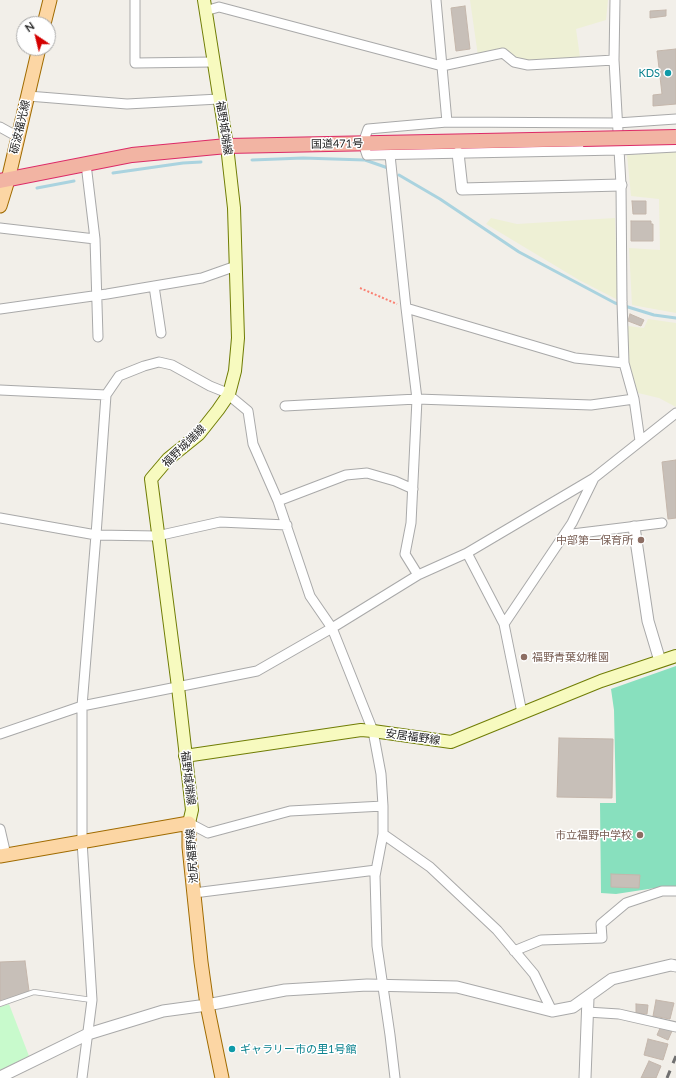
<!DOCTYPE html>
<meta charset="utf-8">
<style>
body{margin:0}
#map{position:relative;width:676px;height:1078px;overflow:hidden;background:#f2efe9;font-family:Lato,sans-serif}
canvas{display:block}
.north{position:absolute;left:16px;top:16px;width:40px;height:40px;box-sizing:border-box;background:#fff;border:1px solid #a7a7a7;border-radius:50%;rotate:325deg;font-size:11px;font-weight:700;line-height:16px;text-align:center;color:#222}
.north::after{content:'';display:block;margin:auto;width:14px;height:18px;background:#d40000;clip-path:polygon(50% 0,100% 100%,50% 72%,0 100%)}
</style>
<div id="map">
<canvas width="676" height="1078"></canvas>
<div class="north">N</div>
</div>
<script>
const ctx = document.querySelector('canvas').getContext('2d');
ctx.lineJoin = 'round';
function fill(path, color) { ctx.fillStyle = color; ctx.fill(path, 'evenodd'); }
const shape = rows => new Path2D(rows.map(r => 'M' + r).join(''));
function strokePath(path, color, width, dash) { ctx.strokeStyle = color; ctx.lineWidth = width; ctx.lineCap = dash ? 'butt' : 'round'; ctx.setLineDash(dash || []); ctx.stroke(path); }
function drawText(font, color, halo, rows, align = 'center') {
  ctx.font = font + ' Lato,"Noto Sans JP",sans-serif'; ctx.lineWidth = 3; ctx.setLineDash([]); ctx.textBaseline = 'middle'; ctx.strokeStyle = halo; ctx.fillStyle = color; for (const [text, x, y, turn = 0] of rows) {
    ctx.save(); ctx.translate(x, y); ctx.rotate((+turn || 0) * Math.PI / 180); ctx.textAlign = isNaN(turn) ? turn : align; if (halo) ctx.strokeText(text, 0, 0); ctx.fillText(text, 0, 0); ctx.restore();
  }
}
const farmland = shape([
 [470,0,608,0,606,20,576,29,580,57,551,62,526,61,509,56,478,56],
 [676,151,676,313,632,305,629,248,660,250,659,199,631,196,627,155],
 [491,218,517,224,615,218,618,300,579,280,486,224],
 [648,319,676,323,676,407,659,398,638,393,628,362,628,326,644,328]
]);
const park = shape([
 [9,1004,29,1056,0,1070,0,1007]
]);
const pitch = shape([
 [676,666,676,888,655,888,616,894,601,893,600,803,616,803,614,710,611,689]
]);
const stream = shape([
 [252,160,303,158,365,160,388,168],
 [113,173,183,163,201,162],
 [399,175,440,199,519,252,615,303,654,315,676,318],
 [37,188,74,181]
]);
const building = shape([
 [465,6,470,49,456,51,451,8,465,6],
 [666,10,666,16,650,18,650,11,666,10],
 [676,49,676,104,653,106,653,95,662,94,657,51,676,49],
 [632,201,646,201,646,214,633,214,632,201],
 [631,221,651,221,651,224,653,224,653,241,631,241,631,221],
 [630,314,644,320,641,326,628,321,630,314],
 [676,460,676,518,668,519,662,462,676,460],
 [559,738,613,739,612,798,557,797,559,738],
 [611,874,640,875,639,888,611,887,611,874],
 [25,961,29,991,0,1002,0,962,25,961],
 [656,1000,674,1003,670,1019,653,1016,656,1000],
 [636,1004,648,1005,647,1014,636,1013,636,1004],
 [661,1026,672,1031,668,1040,657,1035,661,1026],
 [648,1039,668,1044,663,1060,644,1055,648,1039],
 [649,1061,661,1066,656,1078,641,1078,649,1061]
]);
const path = shape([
 [360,288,397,304]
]);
const service = shape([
 [0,1004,34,992,92,1000]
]);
const minor = shape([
 [135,0,135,63,213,62],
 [436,0,447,122],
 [615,0,614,60,621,185,622,302,624,363,634,399,640,441],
 [205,11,219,7,442,66,503,53,514,62,528,65,614,60],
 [28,96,127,104,219,99],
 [676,119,617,123,447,122,368,129,363,143,367,155,619,150,676,147],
 [0,127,18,137],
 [390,155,406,308,417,399,411,523,405,554,418,575],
 [0,228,95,239,86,164],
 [95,239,98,337],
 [154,286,161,333],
 [406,308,575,358,624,363],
 [0,309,107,294,202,278,236,266],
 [0,390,106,395],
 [285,406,417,399,591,405,634,399],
 [278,501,346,475,367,473,395,481,413,489],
 [0,518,96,535,157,536,220,522,287,525],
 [564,535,662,523],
 [467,553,504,624,522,713],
 [504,624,572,523,594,478],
 [0,734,82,706,257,671,332,628,418,575,467,553,594,478,676,413],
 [189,823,208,833,290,811,383,806],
 [0,829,6,855],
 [383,834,430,867,497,930,534,974,552,1011],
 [194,893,376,870],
 [514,951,541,940,602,938,601,924,626,903,662,891,676,891],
 [587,1012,619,1014,676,1027],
 [82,1078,92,1000,82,841,82,706,96,535,106,395,119,376,144,366,159,362,172,365,210,386,225,392,248,411,253,444,278,501,310,596,332,628,373,731,381,774,383,806,383,834,375,876,377,946,390,1035,395,1078]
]);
const tertiary = shape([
 [458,153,462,189,621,185],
 [634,527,648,621,660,661],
 [0,1077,88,1034,163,1011,207,1005,285,990,367,985,457,987,552,1011,573,1007,612,979,671,965,676,966],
 [585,1078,588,998]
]);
const secondary = shape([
 [185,756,361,730,373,731,451,742,601,681,676,656],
 [189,823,192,810,178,687,151,479,168,459,199,434,218,410,229,394,235,371,238,338,234,208,227,146,204,0]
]);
const primary = shape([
 [44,24,50,0],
 [0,206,8,180,39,48],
 [0,856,189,823,189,847,201,962,207,1005,222,1078]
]);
const trunk = shape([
 [0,181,132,155,227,146,583,139]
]);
const rail = shape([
 [667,1078,676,1056]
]);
const trunkBridge = shape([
 [583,139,676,137]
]);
const markers = [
 [668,73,4,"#0f9aa8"],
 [641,540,4,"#8d6e63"],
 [524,657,4,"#8d6e63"],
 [640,835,4,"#8d6e63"],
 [232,1049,4,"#0f9aa8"]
];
const cultureNames = [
 ["KDS",660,73],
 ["ギャラリー市の里1号館",240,1049,"left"]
];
const streetNames = [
 ["砺波福光線",20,127,-77],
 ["福野城端線",224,128,81],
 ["国道471号",337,144,-1],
 ["福野城端線",184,446,-44],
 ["安居福野線",413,737,8],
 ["福野城端線",188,778,83],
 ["池尻福野線",192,856,-94]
];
const educationNames = [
 ["中部第一保育所",633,540],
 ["福野青葉幼稚園",532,657,"left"],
 ["市立福野中学校",632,835]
];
fill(farmland, '#eef0d5');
fill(park, '#c8facc');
fill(pitch, '#88e0be');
strokePath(stream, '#aad3df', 3);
fill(building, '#c7bfb8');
strokePath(building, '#c4b6ab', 1);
strokePath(service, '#a9a9a9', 6);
strokePath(minor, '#a9a9a9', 11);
strokePath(tertiary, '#a9a9a9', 13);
strokePath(secondary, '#707d05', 14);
strokePath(primary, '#a06b00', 15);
strokePath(trunk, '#dc2a67', 16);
strokePath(path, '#fa8072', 2, [2, 2]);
strokePath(service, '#fff', 4.5);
strokePath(minor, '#fff', 9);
strokePath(tertiary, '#fff', 11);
strokePath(secondary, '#f7fabf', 12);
strokePath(primary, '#fcd6a4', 13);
strokePath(trunk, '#f2b4a3', 14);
strokePath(rail, '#707070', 3, [8, 8]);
strokePath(trunkBridge, '#dc2a67', 16, []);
strokePath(trunkBridge, '#f2b4a3', 14);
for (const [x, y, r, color] of markers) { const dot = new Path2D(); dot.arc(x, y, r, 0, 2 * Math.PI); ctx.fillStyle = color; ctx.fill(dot); strokePath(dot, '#fff', 1.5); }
drawText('11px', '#0d838f', '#fff', cultureNames, 'right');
drawText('11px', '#222', '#fff', streetNames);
drawText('11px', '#785e54', '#fff', educationNames, 'right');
</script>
